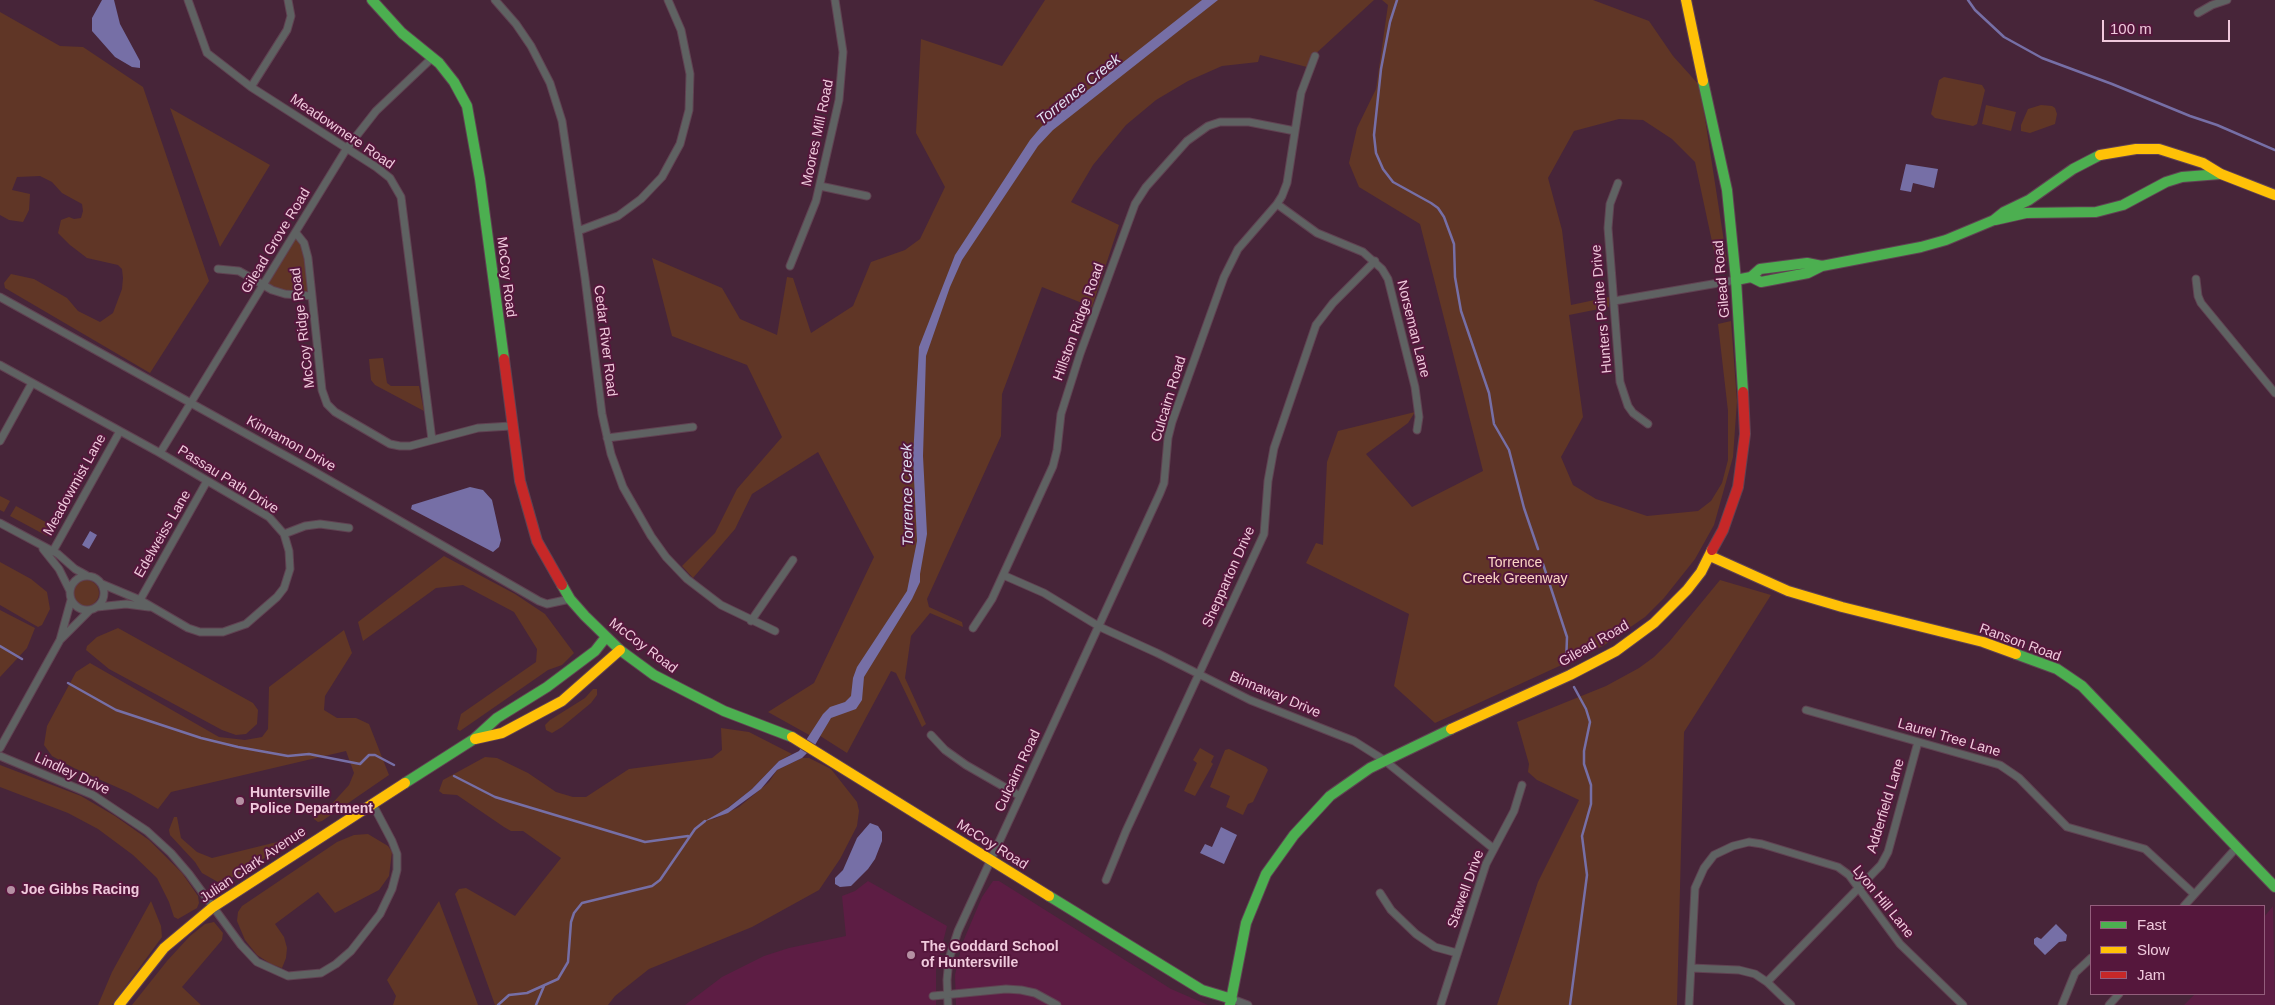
<!DOCTYPE html>
<style>
body{margin:0}
#map{position:relative;width:2275px;height:1005px;overflow:hidden;background:#472539;font-family:Helvetica,sans-serif}
canvas{display:block}
.legend{position:absolute;left:2090px;top:905px;width:175px;height:90px;box-sizing:border-box;background:#55173c;border:1px solid #935e7c;margin:0;padding:6px 9px;list-style:none;font-size:15px;color:#f0c9dc}
.legend li{display:flex;align-items:center;gap:10px;height:25px}
.legend b{width:25px;border:1px solid #935e7c}
.scale{position:absolute;left:2102px;top:20px;width:128px;height:22px;box-sizing:border-box;border:2px solid #f0c9dc;border-top:0;padding-left:6px;font-size:15px;line-height:18px;white-space:nowrap;color:#f0c9dc;-webkit-text-stroke:4px #55173c;paint-order:stroke}
</style>
<div id="map">
<canvas width="2275" height="1005"></canvas>
<ul class="legend">
<li><b style="height:6px;background:#4caf50"></b>Fast</li>
<li><b style="height:6px;background:#ffc107"></b>Slow</li>
<li><b style="height:6px;background:#c62828"></b>Jam</li>
</ul>
<div class="scale">100 m</div>
</div>
<script>
const ctx = document.querySelector('canvas').getContext('2d');
ctx.lineJoin = 'round';
function fill(path, color) { ctx.fillStyle = color; ctx.fill(path, 'evenodd'); }
const shape = rows => new Path2D(rows.map(r => 'M' + r).join(''));
function strokePath(path, color, width, dash) { ctx.strokeStyle = color; ctx.lineWidth = width; ctx.lineCap = dash ? 'butt' : 'round'; ctx.setLineDash(dash || []); ctx.stroke(path); }
function drawText(font, color, halo, rows, align = 'center') {
  ctx.font = font + ' Helvetica,sans-serif'; ctx.lineWidth = 4; ctx.setLineDash([]); ctx.textBaseline = 'middle'; ctx.strokeStyle = halo; ctx.fillStyle = color; for (const [text, x, y, turn = 0] of rows) {
    ctx.save(); ctx.translate(x, y); ctx.rotate((+turn || 0) * Math.PI / 180); ctx.textAlign = isNaN(turn) ? turn : align; if (halo) ctx.strokeText(text, 0, 0); ctx.fillText(text, 0, 0); ctx.restore();
  }
}
const built = shape([
 [868,881,947,926,936,970,936,1005,685,1005,722,977,764,956,789,948,846,936,842,896,855,891],
 [993,881,999,881,1171,989,1208,1005,956,1005,955,975,962,944,982,897],
 [2273,906,2275,1005,2184,1005,2195,994,2264,994,2264,917]
]);
const green = shape([
 [1045,0,1374,0,1311,58,1307,67,1260,55,1258,62,1222,66,1188,81,1156,100,1126,125,1093,165,1071,202,1119,225,1092,307,1042,287,1002,394,1001,436,927,599,929,607,962,622,963,627,930,613,911,636,905,678,926,724,922,727,896,673,891,671,847,753,814,732,811,736,768,712,814,683,874,557,818,452,752,494,735,529,693,578,682,566,715,533,737,489,782,437,747,365,672,336,652,258,722,288,740,319,777,335,787,277,793,278,811,333,853,306,871,262,905,250,920,239,945,187,916,133,921,39,1002,66],
 [1382,0,1593,0,1649,21,1673,56,1700,86,1727,261,1717,265,1695,162,1672,139,1643,120,1619,119,1574,131,1548,178,1562,230,1571,305,1609,297,1609,307,1569,315,1583,417,1561,457,1573,485,1596,499,1647,516,1698,511,1711,501,1722,483,1728,460,1728,411,1718,324,1731,321,1737,401,1733,457,1714,525,1695,559,1664,598,1645,617,1603,646,1435,723,1394,686,1409,614,1306,563,1316,543,1323,545,1327,462,1338,431,1415,412,1408,423,1366,454,1412,507,1483,471,1420,224,1359,187,1349,163,1357,128,1376,89,1388,5],
 [0,12,60,46,83,47,143,87,209,281,150,373,5,288,4,283,11,274,34,279,67,298,78,311,100,322,113,313,122,289,123,278,122,269,118,265,87,258,70,245,58,233,61,220,69,217,74,219,81,218,83,211,82,204,62,193,52,182,40,176,17,177,12,190,30,194,29,210,23,222,9,220,0,215],
 [1944,77,1982,85,1985,90,1977,124,1973,126,1935,118,1931,114,1939,80],
 [1986,105,2016,112,2011,131,1982,124],
 [2041,105,2052,106,2055,108,2057,114,2055,124,2030,133,2021,131,2021,125,2028,109],
 [170,108,270,165,220,247],
 [296,233,304,243,312,296,298,296,264,286],
 [383,358,387,383,391,386,419,386,424,411,375,385,371,380,369,359],
 [0,496,10,501,4,512,0,510],
 [16,506,53,526,47,536,10,516],
 [444,556,515,594,545,614,574,653,562,665,548,670,460,731,457,729,461,714,536,662,537,649,514,612,463,585,436,588,363,641,358,622],
 [0,562,31,579,47,592,50,609,42,625,38,627,0,605],
 '73 593a13 13 0 1 1 26 0a13 13 0 1 1-26 0Z',
 [1720,580,1771,595,1684,732,1677,1005,1497,1005,1538,882,1579,800,1537,780,1528,772,1529,764,1517,722,1606,686,1639,668,1654,657,1669,642],
 [0,610,35,628,27,648,0,677],
 [118,628,253,703,258,710,257,724,246,734,236,735,222,730,109,669,86,650,87,646,97,637],
 [344,630,352,653,325,696,324,710,337,718,356,718,369,724,389,775,322,821,318,822,314,819,313,815,315,811,329,807,349,785,354,773,346,751,171,792,158,809,130,793,74,768,52,756,44,745,47,726,76,672,90,663,219,737,245,740,262,737,268,729,269,687],
 [593,689,597,689,597,695,591,703,562,727,552,733,546,730,545,725,550,720,585,698],
 [721,728,749,732,792,754,779,761,752,789,712,820,739,807,769,782,777,770,802,758,809,758,831,769,857,802,859,811,857,826,840,859,819,890,752,927,649,969,615,996,608,1005,495,1005,455,894,459,889,466,888,515,916,561,858,523,831,511,831,504,827,457,795,443,794,439,791,443,780,485,757,497,758,528,773,556,792,573,797,586,797,629,769,712,758,722,750],
 [1200,748,1214,756,1211,762,1213,764,1195,796,1184,791,1197,763,1193,760],
 [1229,749,1266,767,1268,770,1253,802,1248,804,1243,815,1226,807,1230,796,1210,787,1225,750],
 [0,765,81,796,115,816,149,840,182,873,198,896,199,903,197,908,178,919,174,917,169,902,157,878,133,855,98,829,68,813,0,787],
 [174,817,177,817,181,838,197,852,212,858,277,842,294,832,297,834,296,838,236,876,218,882,202,873,195,862,170,835,169,830],
 [368,834,388,846,392,852,389,876,379,890,335,913,318,892,275,924,284,937,287,948,286,958,282,968,271,964,257,955,245,940,237,921,238,912,242,906,337,842,354,835],
 [151,901,161,926,162,937,112,1005,98,1005,112,972],
 [439,901,478,1005,393,1005,396,996,387,980],
 [214,922,223,933,222,940,182,987,201,1005,132,1005,167,961,190,936,205,924]
]);
const water = shape([
 [102,0,114,0,120,24,140,61,140,68,132,67,115,57,92,31,92,18],
 [1202,0,1218,0,1053,130,1038,146,962,260,950,287,926,356,923,456,927,534,920,574,920,582,912,599,864,677,862,700,856,709,831,718,815,745,802,758,777,770,761,789,728,813,703,822,728,808,752,789,779,761,799,751,823,714,830,707,845,702,851,696,853,678,857,667,907,591,917,541,913,458,919,347,955,255,1030,140,1041,127],
 [1906,164,1938,169,1934,188,1913,183,1911,192,1900,190],
 [470,487,483,490,492,500,501,540,499,547,493,552,411,509,412,505],
 [90,531,97,535,89,549,82,545],
 [870,823,878,826,882,832,882,841,875,859,868,869,851,886,840,887,835,884,835,878,843,870,857,838],
 [1221,827,1237,835,1224,864,1200,853,1205,844,1212,847],
 [2056,924,2067,935,2066,941,2059,942,2045,955,2034,944,2034,939,2037,937,2041,939]
]);
const stream = shape([
 [1397,0,1390,22,1381,69,1374,135,1376,153,1383,169,1393,182,1431,203,1438,208,1444,217,1454,244,1455,277,1461,311,1489,393,1494,424,1509,450,1524,508,1538,549],
 [1968,0,1975,10,2004,37,2042,58,2112,84,2190,116,2217,125,2275,150],
 [1543,564,1567,637,1566,665],
 [0,646,22,659],
 [68,683,116,710,201,738,238,747,288,756,309,754,360,764,369,755,375,755,394,765],
 [454,776,495,797,645,842,688,836],
 [498,1005,509,995,527,993,558,979,568,962,571,922,574,913,582,903,652,886,660,880,695,829,705,821],
 [536,1005,544,986],
 [1570,1005,1587,875,1582,836,1591,804,1591,785,1584,764,1584,751,1590,722,1586,709,1574,687]
]);
const street = shape([
 [188,0,207,53,251,87,376,167,390,178,401,197,432,440],
 [495,0,516,24,531,46,550,83,562,121,585,278,602,414,611,454,623,487,651,536,666,557,687,579,721,605,775,631],
 [2198,13,2212,5,2227,0],
 [251,87,287,30,291,16,288,0],
 [1618,183,1610,204,1608,228,1620,382,1628,406,1633,413,1648,424],
 [820,186,867,196],
 [1277,204,1317,233,1363,252,1382,269,1388,279,1415,387,1419,417,1417,430],
 [578,231,618,216,641,199,662,177,680,144,689,110,690,74,681,30,668,0],
 [296,233,304,243,308,258,322,390,327,404,335,412,390,444,400,446,410,446,478,428,511,426],
 [790,266,816,201,839,100,843,52,835,0],
 [218,269,239,271,272,290,285,294,312,296],
 [2196,279,2198,296,2201,303,2275,393],
 [0,297,315,472,539,601,547,604,570,599],
 [1614,301,1736,280],
 [0,365,160,453,269,517,284,534,289,551,290,569,284,588,277,597,246,624,223,632,200,632,188,628,140,600,102,584],
 [607,438,693,427],
 [0,441,32,383],
 [160,453,347,148,376,111,432,58],
 [0,523,58,554,75,569,86,575],
 [284,534,305,526,320,524,349,528],
 [43,549,59,569,70,591],
 [53,551,120,431],
 [1003,575,1044,593,1100,627,1157,653,1250,700,1354,741,1384,760,1494,849],
 '70 593a17 17 0 1 1 34 0a17 17 0 1 1-34 0Z',
 [140,600,207,481],
 [97,607,126,604,149,607],
 [751,621,793,560],
 [973,628,992,599,1053,466,1057,450,1061,414,1080,354,1135,204,1146,187,1187,141,1208,126,1220,122,1249,122,1295,131],
 [60,640,90,610],
 [1806,710,2000,765,2019,778,2067,827,2145,849,2194,894],
 [931,735,945,750,966,765,1020,796],
 [0,748,60,640,71,600],
 [0,756,93,795,147,831,171,853,189,874,241,945,257,962,288,976,321,973,336,964,351,951,380,914,392,889,397,870,397,854,392,841,372,803],
 [1106,880,1126,831,1264,534,1268,481,1274,448,1316,325,1333,303,1375,261],
 [1380,893,1391,910,1416,934,1435,947,1457,953],
 [2184,906,2237,847],
 [1691,968,1739,970,1755,974,1767,982,1791,1005],
 [1767,982,1881,865,1888,852,1918,742],
 [933,996,1006,989,1021,990,1035,993,1057,1005],
 [1232,999,1248,1005],
 [1441,1004,1486,864,1514,811,1522,785],
 [948,1005,947,980,949,959,958,931,1160,493,1164,483,1168,438,1172,422,1224,277,1238,249,1277,204,1282,196,1287,183,1301,93,1315,56],
 [1689,1005,1695,888,1704,868,1714,855,1733,846,1749,842,1762,844,1838,867,1849,875,1900,944,1963,1005],
 [2062,1005,2075,973,2091,958],
 [2109,1005,2119,994]
]);
const fast = shape([
 [372,0,402,33,439,63,454,82,467,106,480,179,504,359],
 [1703,81,1727,190,1736,280,1743,392],
 [1995,220,2026,213,2096,212,2123,205,2166,182,2182,177,2220,174],
 [1751,277,1761,282,1808,273,1822,266,1921,247,1946,240,1994,220,2004,212,2029,200,2073,169,2100,155],
 [1736,280,1751,277,1760,269,1807,263,1822,266],
 [562,585,570,599,585,616,620,650,654,675,724,711,792,737],
 [2016,654,2057,669,2082,686,2275,887],
 [405,783,474,739,497,718,547,687,595,651,606,637],
 [1049,896,1202,990,1232,999],
 [1230,1005,1246,923,1266,874,1294,835,1330,796,1370,768,1451,729]
]);
const slow = shape([
 [1686,0,1703,81],
 [2100,155,2136,149,2159,149,2203,163,2221,174,2275,195],
 [1710,556,1788,591,1842,607,1983,642,2016,654],
 [1451,729,1570,675,1616,651,1654,623,1687,590,1701,572,1712,550],
 [792,737,1049,896],
 [475,739,502,733,562,701,620,650],
 [119,1005,164,948,213,907,405,783]
]);
const jam = shape([
 [504,359,520,481,537,541,562,585],
 [1712,550,1723,530,1738,487,1745,434,1743,392]
]);
const markers = [
 [240,801,5,"#b590a3"],
 [11,890,5,"#b590a3"],
 [911,955,5,"#b590a3"]
];
const streetNames = [
 ["Meadowmere Road",342,132,34],
 ["Moores Mill Road",818,133,-78],
 ["Gilead Grove Road",276,241,-59],
 ["McCoy Road",506,277,83],
 ["Gilead Road",1722,279,-95],
 ["Hunters Pointe Drive",1602,309,-95],
 ["Hillston Ridge Road",1079,322,-70],
 ["McCoy Ridge Road",303,328,-97],
 ["Norseman Lane",1413,329,76],
 ["Cedar River Road",605,341,83],
 ["Culcairn Road",1169,399,-73],
 ["Kinnamon Drive",291,444,29],
 ["Passau Path Drive",228,480,32],
 ["Meadowmist Lane",75,485,-61],
 ["Edelweiss Lane",163,534,-60],
 ["Shepparton Drive",1229,577,-66],
 ["Ranson Road",2020,643,20],
 ["Gilead Road",1594,644,-30],
 ["McCoy Road",643,646,37],
 ["Binnaway Drive",1275,695,23],
 ["Laurel Tree Lane",1949,738,16],
 ["Culcairn Road",1018,771,-65],
 ["Lindley Drive",72,774,25],
 ["Adderfield Lane",1886,806,-73],
 ["McCoy Road",992,845,32],
 ["Julian Clark Avenue",253,865,-34],
 ["Stawell Drive",1466,889,-70],
 ["Lyon Hill Lane",1883,902,51]
];
const parkNames = [
 ["Torrence",1515,563],
 ["Creek Greenway",1515,579]
];
const poiNames = [
 ["Huntersville",250,793],
 ["Police Department",250,809],
 ["Joe Gibbs Racing",21,890],
 ["The Goddard School",921,947],
 ["of Huntersville",921,963]
];
const waterNames = [
 ["Torrence Creek",1079,90,-39],
 ["Torrence Creek",908,495,-91]
];
fill(built, '#5d1d44');
fill(green, '#603626');
fill(water, '#766fa6');
strokePath(stream, '#766fa6', 2.5);
strokePath(street, '#604252', 9);
strokePath(fast, '#604252', 12);
strokePath(slow, '#604252', 12);
strokePath(jam, '#604252', 12);
strokePath(street, '#5f6262', 7);
strokePath(fast, '#4caf50', 10);
strokePath(slow, '#ffc107', 10);
strokePath(jam, '#c62828', 10);
for (const [x, y, r, color] of markers) { const dot = new Path2D(); dot.arc(x, y, r, 0, 2 * Math.PI); ctx.fillStyle = color; ctx.fill(dot); strokePath(dot, '#55173c', 2); }
drawText('14px', '#f0c9dc', '#55173c', streetNames);
drawText('14px', '#fbd6c4', '#55173c', parkNames);
drawText('bold 14px', '#f0c9dc', '#55173c', poiNames, 'left');
drawText('italic 15px', '#e1e0f2', '#55173c', waterNames);
</script>
